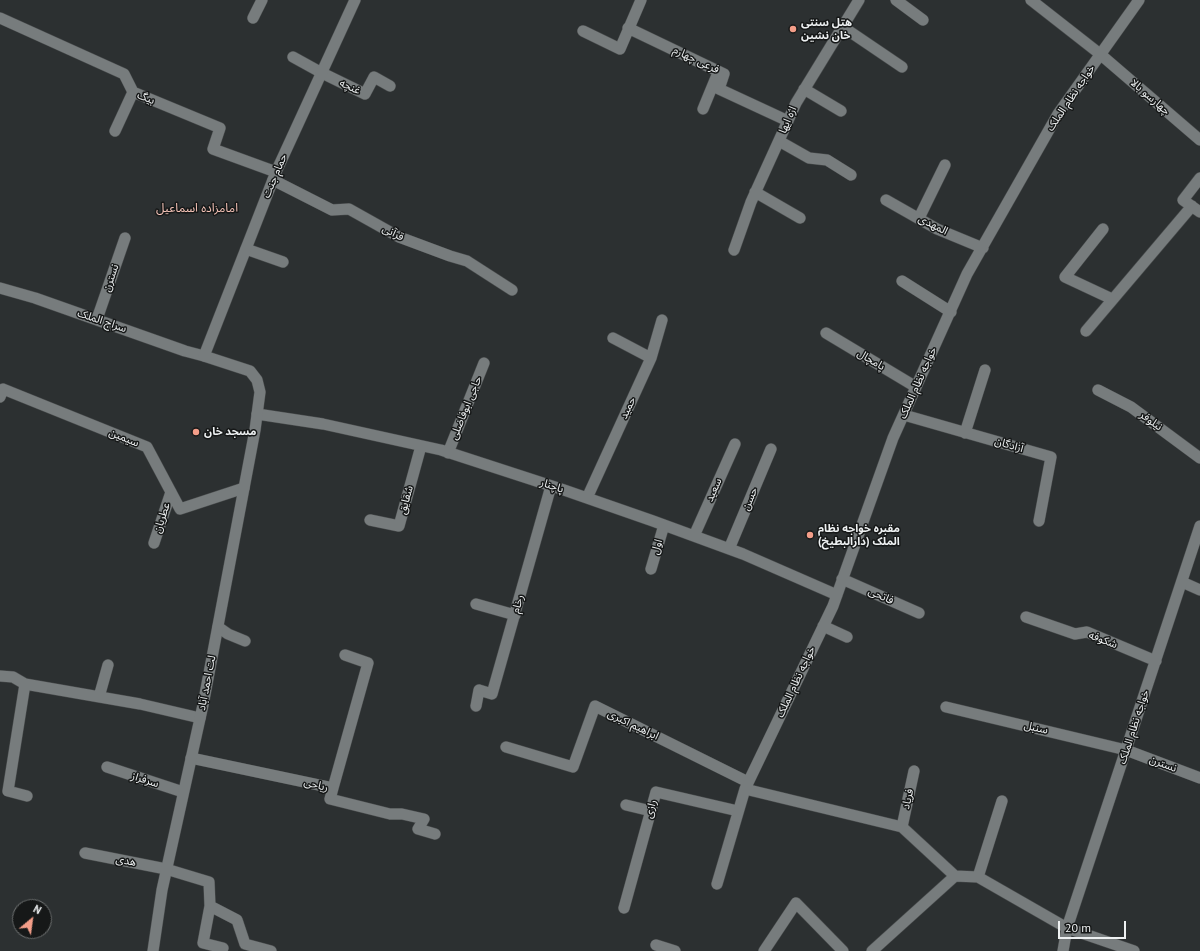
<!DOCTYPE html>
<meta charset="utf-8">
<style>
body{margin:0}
#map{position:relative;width:1200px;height:951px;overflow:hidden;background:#2c3031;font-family:"PT Sans",sans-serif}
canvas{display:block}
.north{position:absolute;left:12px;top:899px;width:40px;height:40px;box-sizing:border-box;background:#161818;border:1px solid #6c6f6f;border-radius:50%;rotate:29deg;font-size:11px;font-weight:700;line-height:16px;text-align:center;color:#eef1f2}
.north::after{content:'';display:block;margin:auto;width:14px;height:18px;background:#f49e89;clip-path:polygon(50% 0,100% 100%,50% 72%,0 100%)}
.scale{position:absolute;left:1058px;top:921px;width:68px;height:18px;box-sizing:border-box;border:2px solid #eef1f2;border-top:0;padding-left:5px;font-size:12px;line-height:14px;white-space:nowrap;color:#eef1f2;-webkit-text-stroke:3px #161818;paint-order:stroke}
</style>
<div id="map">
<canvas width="1200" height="951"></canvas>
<div class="north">N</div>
<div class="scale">20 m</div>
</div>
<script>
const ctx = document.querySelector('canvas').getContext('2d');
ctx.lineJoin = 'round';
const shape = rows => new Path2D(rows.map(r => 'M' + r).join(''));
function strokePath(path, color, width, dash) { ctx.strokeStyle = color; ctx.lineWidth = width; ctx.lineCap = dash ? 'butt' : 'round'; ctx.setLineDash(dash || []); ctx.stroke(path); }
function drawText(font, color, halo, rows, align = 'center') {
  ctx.font = font + ' "PT Sans","Noto Sans Arabic",sans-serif'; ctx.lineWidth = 3; ctx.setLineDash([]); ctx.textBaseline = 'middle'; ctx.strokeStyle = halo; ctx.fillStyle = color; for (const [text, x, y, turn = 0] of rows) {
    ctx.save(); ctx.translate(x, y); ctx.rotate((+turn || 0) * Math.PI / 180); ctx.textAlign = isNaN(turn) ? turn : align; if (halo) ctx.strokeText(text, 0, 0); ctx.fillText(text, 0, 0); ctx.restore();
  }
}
const service = shape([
 [1182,582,1200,590]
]);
const minor = shape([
 [896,0,923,20],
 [1031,0,1100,54,1200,140],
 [0,18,124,74,133,92,220,128,213,149,276,172],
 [253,18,262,0],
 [843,27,902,67],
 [628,28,724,74,719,89,788,121],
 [583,31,620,49,641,0],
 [293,57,322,73,365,94,374,77,390,86],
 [804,89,841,111],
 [703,109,717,75],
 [115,131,133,92],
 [779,141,809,158,827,160,851,175],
 [1200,178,1183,200,1200,212],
 [273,180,332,210,349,209,399,237,450,256,467,261,512,290],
 [755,192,800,218],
 [886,200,937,229,983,248],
 [919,218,945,165],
 [1103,229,1065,277,1112,299],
 [246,249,283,262],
 [734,250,751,202,796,103,859,0],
 [902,281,951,312],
 [0,288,35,298,185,351,204,356],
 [97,319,125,238],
 [1086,331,1192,206],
 [826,333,916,387],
 [651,358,662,320],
 [1098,390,1131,407,1200,458],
 [0,397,3,389,147,447,180,509,244,488],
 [257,414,323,424,441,450,564,490,653,521,743,554,837,595],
 [904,415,1051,457,1039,521],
 [965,433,985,370],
 [448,453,484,363],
 [587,498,651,358,613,338],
 [370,520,399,526,421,446],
 [694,536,735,444],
 [154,543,171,492],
 [729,549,771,449],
 [651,569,664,525],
 [842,579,919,613],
 [476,604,515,615],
 [1026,617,1075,634,1087,632,1156,661],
 [823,626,847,637],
 [218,627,228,634,245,641],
 [0,676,13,677,25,684,140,704,200,718],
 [25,684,8,791,27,796],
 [99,697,108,665],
 [476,706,479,690,492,694,551,486],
 [946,707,1126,750,1200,778],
 [506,747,573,767,595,706,748,782],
 [191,758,333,788,330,799,390,814,402,814,424,819,418,829,435,834],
 [107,767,183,792],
 [333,788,368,663,345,655],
 [745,789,902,827,955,876,978,877,1067,928,1134,951],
 [626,805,651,811],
 [902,827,914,771],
 [85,853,166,869,209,882,210,906,237,920,245,944,271,951],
 [978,877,1002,801],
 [717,884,745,789,833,606,893,438,967,274,1058,114,1139,0],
 [210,906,203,943,223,948],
 [624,908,656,792,738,811],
 [656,945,675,951],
 [764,951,796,903,843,951],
 [872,951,955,876],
 [1063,951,1067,928,1200,526]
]);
const tertiary = shape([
 [153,951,162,890,203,705,255,430,260,392,257,380,250,371,204,356,276,172,355,0]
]);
const markers = [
 [793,29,4,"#f49e89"],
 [196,432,4,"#f49e89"],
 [810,535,4,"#f49e89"]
];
const poiNames = [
 ["هتل سنتی",801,23],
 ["خان نشین",801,36],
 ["مسجد خان",204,432],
 ["مقبره خواجه نظام",818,529],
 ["الملک (دارالبطیخ)",818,542]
];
const streetNames = [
 ["فرعی چهارم",696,60,25],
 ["غنچه",350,87,25],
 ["چهارسو بالا",1150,97,41],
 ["بیگ",146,98,22],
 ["خواجه نظام الملک",1071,98,-56],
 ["اژه ایها",788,120,-66],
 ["حمام جنت",275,176,-67],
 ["المهدی",933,225,27],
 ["قرآنی",393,233,26],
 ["نسترن",111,278,-71],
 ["سراج الملک",102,321,19],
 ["پامچال",871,360,31],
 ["خواجه نظام الملک",918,383,-66],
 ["حاجی ابوفاضلی",466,408,-68],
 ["حمید",628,408,-65],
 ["نیلوفر",1151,421,36],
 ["سیمین",124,438,22],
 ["آزادگان",1009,445,16],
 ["پاچنار",552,486,18],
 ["سعید",714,490,-66],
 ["حسن",750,499,-67],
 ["شقایق",406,500,-75],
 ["عطریان",162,518,-72],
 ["اول",657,547,-74],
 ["فاتحی",881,596,24],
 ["رخام",518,604,-74],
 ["شکوفه",1103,640,21],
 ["خواجه نظام الملک",796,682,-65],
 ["لت احمد آباد",207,683,-79],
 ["ابراهیم اکبری",633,725,26],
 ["خواجه نظام الملک",1134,727,-72],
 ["سنبل",1036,728,13],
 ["نسترن",1163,764,21],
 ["سرفراز",145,780,18],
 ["ریاحی",316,785,15],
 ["فریاد",908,799,-77],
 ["رازی",651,809,-75],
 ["هدی",126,861,11]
];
const neighbourhoodNames = [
 ["امامزاده اسماعیل",197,209]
];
strokePath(service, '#494c4d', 12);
strokePath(minor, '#494c4d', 12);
strokePath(tertiary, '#494c4d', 12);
strokePath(service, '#777c7d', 11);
strokePath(minor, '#777c7d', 11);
strokePath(tertiary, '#777c7d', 11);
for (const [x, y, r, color] of markers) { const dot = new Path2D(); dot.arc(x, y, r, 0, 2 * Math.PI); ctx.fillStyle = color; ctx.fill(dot); strokePath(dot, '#161818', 1.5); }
drawText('bold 11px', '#eef1f2', '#161818', poiNames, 'left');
drawText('11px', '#eef1f2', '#161818', streetNames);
drawText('12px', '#f6c4b8', '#161818', neighbourhoodNames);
</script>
